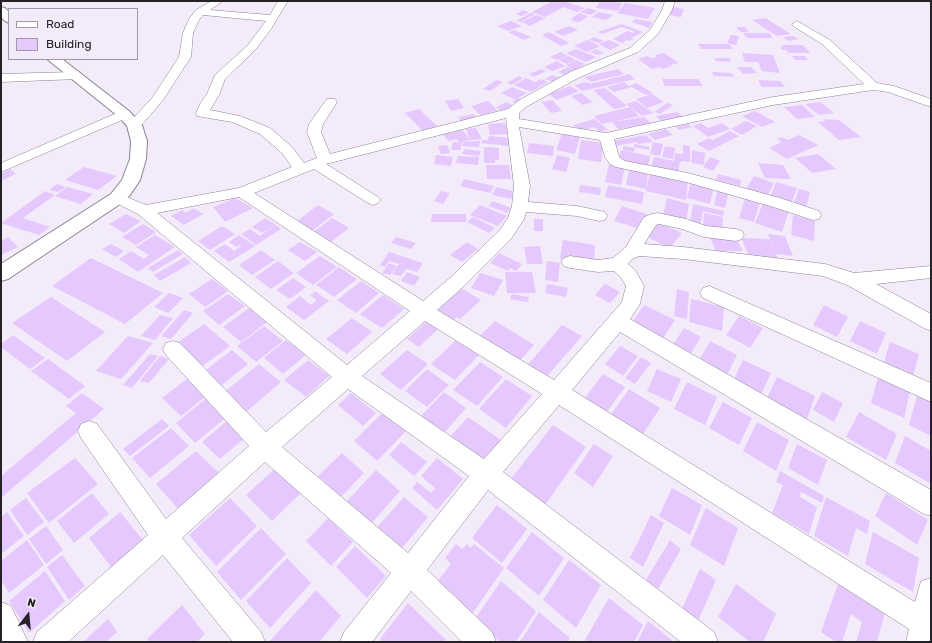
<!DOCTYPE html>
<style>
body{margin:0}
#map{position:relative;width:932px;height:643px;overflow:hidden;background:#f3eafa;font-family:Rubik,sans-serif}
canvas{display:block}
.frame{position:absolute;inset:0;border:2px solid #252227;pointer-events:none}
.legend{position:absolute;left:8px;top:8px;width:130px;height:52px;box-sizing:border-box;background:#f3eafa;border:1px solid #a19aa6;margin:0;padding:5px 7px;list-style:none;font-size:12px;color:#252227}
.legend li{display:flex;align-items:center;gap:8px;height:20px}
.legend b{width:20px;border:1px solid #a19aa6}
.north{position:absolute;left:8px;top:595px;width:40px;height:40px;-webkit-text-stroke:3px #f3eafa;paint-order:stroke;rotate:16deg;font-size:11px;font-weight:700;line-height:16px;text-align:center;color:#252227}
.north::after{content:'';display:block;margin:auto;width:14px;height:18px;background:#252227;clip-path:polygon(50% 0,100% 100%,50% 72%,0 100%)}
</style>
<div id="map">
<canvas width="932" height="643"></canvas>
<div class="frame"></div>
<ul class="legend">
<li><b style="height:5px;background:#fff"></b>Road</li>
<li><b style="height:11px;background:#e5c9fe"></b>Building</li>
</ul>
<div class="north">N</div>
</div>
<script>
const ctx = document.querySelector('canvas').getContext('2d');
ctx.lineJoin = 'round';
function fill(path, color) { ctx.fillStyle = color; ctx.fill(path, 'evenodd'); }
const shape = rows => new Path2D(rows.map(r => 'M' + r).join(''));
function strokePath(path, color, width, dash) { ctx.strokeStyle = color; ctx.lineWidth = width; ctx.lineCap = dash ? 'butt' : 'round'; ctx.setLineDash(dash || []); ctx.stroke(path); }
const building = shape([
 [553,1,564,1,585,8,577,12,564,7,545,17,532,12],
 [600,1,608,1,622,3,618,11,596,8],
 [625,3,655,8,648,19,617,13],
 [673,7,684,9,681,17,669,15],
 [588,8,595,10,597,11,594,13,588,11,594,13,590,15,580,12],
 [523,10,529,12,522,16,516,14],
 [599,12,613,15,606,20,592,17],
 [531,13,535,14,521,22,516,21],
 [579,13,588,16,580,22,572,21,574,20,571,19],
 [536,15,545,18,530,26,522,22],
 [765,18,791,34,777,36,752,20],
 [635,19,653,22,649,28,632,22],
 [511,21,522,26,508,31,497,26],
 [622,24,643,32,631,38,634,39,629,41,627,40,622,43,613,39,627,31,632,33,635,32,622,27,602,34,597,32],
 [569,26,578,30,563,36,554,32],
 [736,27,745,27,749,32,741,32],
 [514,30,531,37,524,40,508,32],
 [549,32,569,43,561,46,542,35],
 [743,33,769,33,773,38,747,38],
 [731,35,739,36,736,45,727,43],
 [793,36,799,39,788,41,783,37],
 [594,37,604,41,599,43,589,40],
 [587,40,600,46,587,52,574,46],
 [609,40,620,45,610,50,599,44],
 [698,44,729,44,733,49,701,49],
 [782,45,803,45,810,53,789,53,786,50,782,50,780,47,784,47],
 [576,49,596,57,586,62,566,53],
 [596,49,604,53,598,55,590,52],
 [561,52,568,56,557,60,550,57],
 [664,53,679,63,670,65,673,66,662,69,660,67,652,69,638,59,648,56,651,58,657,57,655,55],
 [742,53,773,55,780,73,762,71,758,62,745,62],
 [569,56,576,60,566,64,559,60],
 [792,56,805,56,808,60,795,60],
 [714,58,729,58,731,62,716,61],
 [577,60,585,64,575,70,566,65],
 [557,61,565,66,552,71,544,67],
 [568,67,577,71,567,76,558,72],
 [737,67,751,67,757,73,743,74],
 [541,69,546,71,534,77,529,74],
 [618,69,624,74,591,82,584,77],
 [712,72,732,73,734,77,714,76],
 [629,74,635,79,582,91,574,85,587,82,590,84],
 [552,75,560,78,553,82,545,79],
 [519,76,523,78,512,85,507,83],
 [526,78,535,82,541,79,548,82,531,92,514,85],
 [662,79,698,79,703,86,665,86],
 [497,80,503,82,490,91,483,89],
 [758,80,780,81,785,87,762,87],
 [624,82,629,86,636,83,653,93,646,95,632,87,614,92,607,87],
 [570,86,579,91,557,100,548,94],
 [512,87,527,93,518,98,523,101,517,104,512,102,516,100,501,93],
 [605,88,627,106,614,109,593,90],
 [581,93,593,102,583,105,571,96],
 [652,94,664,102,647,108,636,99],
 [458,99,464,108,451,111,445,101],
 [552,100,562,111,551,113,541,102],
 [488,101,498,111,480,115,471,106],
 [636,101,653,113,642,116,626,104],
 [507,102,513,106,502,111,496,107],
 [820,102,834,113,819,115,805,104],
 [667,103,673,105,660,114,654,112],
 [802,105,815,117,797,119,784,107],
 [630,107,639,116,602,124,594,116],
 [419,109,437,126,423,131,405,113],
 [755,111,775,122,762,127,742,116],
 [677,112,683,117,662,122,656,116],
 [474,114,477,118,461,121,458,117],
 [644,117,651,123,618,129,612,122],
 [595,119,608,130,600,132,594,127,580,131,573,125],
 [823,119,839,120,861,137,839,140,818,122,826,121],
 [746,121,757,126,742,135,731,129],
 [505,123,508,134,490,135,488,124],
 [701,123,708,128,722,123,730,129,708,137,693,126],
 [688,124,692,127,679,130,675,127],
 [476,128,482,139,470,140,466,129],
 [462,129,470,140,459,143,457,139,448,141,443,134],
 [666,129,673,135,655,140,648,134],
 [730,131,739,136,709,151,697,144,709,138,713,140],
 [562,134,580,137,575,154,556,150],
 [646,135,653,142,639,144,636,142,616,146,612,141],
 [799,135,818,145,787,159,769,148,782,142,777,139,782,137,788,140],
 [489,136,511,138,509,146,481,143,482,140,488,140],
 [581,140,603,143,601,162,578,159],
 [480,141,479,147,462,146,464,142],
 [453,142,462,143,460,150,451,150],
 [653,142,663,144,660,156,650,154],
 [529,143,554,146,553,156,527,153],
 [634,144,649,147,649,150,635,147,634,152,623,150,623,146,634,148],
 [447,145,450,153,441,154,438,146],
 [683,145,690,146,690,162,682,161,682,162,680,162,678,174,651,168,654,157,674,161,675,153,683,154],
 [665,146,675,148,673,159,662,157],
 [484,147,499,148,499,160,495,160,495,163,484,163],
 [465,149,481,151,479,156,462,154],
 [621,150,650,156,648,167,618,161],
 [692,150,705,153,704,165,691,163],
 [818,154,836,169,812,173,795,158],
 [436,155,453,157,451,166,434,164],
 [557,155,570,158,566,172,552,169],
 [458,156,479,157,478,165,456,163],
 [710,157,720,161,713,171,703,167],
 [758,163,783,165,791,179,765,178],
 [609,164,625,167,621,185,605,182],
 [486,165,509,165,511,179,487,179],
 [84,167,117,176,98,190,65,180],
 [10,169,16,174,1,181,1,174],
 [629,169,648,173,646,189,626,185],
 [650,172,688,180,686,200,646,191],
 [718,174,741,180,740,186,716,180],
 [754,176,774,183,767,196,746,189],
 [464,179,494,186,490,193,460,186],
 [691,181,714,186,710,204,687,198],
 [776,182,797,188,791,204,770,197],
 [57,184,66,187,58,192,49,190],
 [580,185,601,188,600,195,579,192],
 [608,185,644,192,642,204,605,197],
 [67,187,93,194,81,204,55,196],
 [496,187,514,191,511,199,492,195],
 [718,188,729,191,725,208,714,205],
 [799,189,810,192,806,208,794,204],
 [45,191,55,195,23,218,50,227,39,235,1,223],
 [441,191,450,193,443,204,434,201],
 [235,198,253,208,225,222,213,207],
 [667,198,689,204,686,221,663,215],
 [745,198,760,202,754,222,739,218],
 [493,201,511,208,507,213,488,206],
 [763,203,789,211,782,232,755,223],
 [693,204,724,211,723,216,703,211,700,226,690,224],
 [318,205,334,214,312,231,296,222],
 [480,205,507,216,498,226,470,215],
 [622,206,647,214,640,229,614,221],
 [194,208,203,214,184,225,171,216,182,210,185,213],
 [704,213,723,217,722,233,703,229],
 [126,214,141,221,124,233,109,224],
 [432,214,466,214,466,222,431,222],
 [793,215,815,221,814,241,791,235],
 [473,217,495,228,489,233,467,222],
 [265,218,276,225,262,233,252,227],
 [332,218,349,228,328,244,311,234],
 [534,219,543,219,543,231,534,231],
 [657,222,682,233,670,248,645,236],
 [143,224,156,232,136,245,122,237],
 [276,225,281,229,256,245,241,234,250,229,260,236],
 [222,226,235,234,210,250,198,241],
 [768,234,785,236,793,256,776,254,778,259,750,258,741,238,769,239,774,251],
 [155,235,175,247,138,272,119,259,131,251,144,259,149,255,136,247],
 [239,235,255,246,229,262,214,251,225,244,234,251,241,246,239,245,236,247,229,242],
 [8,237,18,247,1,255,1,241],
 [396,237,416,243,411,249,391,243],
 [710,238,736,238,743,251,716,251],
 [563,240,595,245,594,264,560,259],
 [300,242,317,252,305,261,288,250],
 [467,242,478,249,462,262,450,255],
 [111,244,124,251,116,257,102,249],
 [540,246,543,264,527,264,524,247],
 [178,250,183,254,153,272,148,268],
 [261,250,275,260,252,275,239,265],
 [389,252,423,263,417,272,406,269,401,276,392,274,399,264,389,261,385,267,380,265],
 [499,253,522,264,516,271,510,268,508,271,490,263],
 [320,256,337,267,313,285,296,273],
 [185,257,191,263,160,281,154,275],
 [91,258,163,293,125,324,52,286],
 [278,261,294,273,271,289,255,277],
 [547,261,560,263,558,282,545,280],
 [389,263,397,266,390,275,382,273],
 [339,267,357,279,334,297,316,285],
 [407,272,420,277,414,286,401,281],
 [505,272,532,272,536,293,507,293],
 [480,273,503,280,494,296,471,288],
 [293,278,306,287,290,299,276,290],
 [212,279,228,291,205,307,189,294],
 [361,281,379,293,356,313,337,300],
 [547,284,568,288,566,297,545,293],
 [605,284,620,292,610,303,595,295],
 [461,288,481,300,460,319,457,317,451,323,434,312],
 [677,289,689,292,687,319,674,316],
 [315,291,329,301,304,320,286,307,300,296,311,305,317,300,310,296],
 [169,293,183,298,168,313,154,307],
 [228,294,245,306,219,325,203,311],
 [512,294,529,297,528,302,510,299],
 [383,295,404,309,382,328,360,314],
 [51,297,105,332,67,361,12,323],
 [691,299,724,307,722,331,689,322],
 [644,305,675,320,662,340,631,324],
 [824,305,848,317,837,337,813,325],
 [249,308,267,322,241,342,223,327],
 [184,310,193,313,171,339,161,336],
 [160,315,173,318,155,340,141,336],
 [739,316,763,328,750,348,726,335],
 [352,318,372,332,347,354,326,339],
 [428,320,440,327,419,347,407,339],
 [495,321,534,345,515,366,476,340],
 [860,321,886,333,877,354,850,341],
 [204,324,230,346,200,368,174,345],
 [562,325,582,336,543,381,524,369],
 [264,326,283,341,256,362,237,346],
 [684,328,701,337,690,355,672,346],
 [13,335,45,358,30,369,1,347,1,344],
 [128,336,153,343,121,379,96,371],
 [286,340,306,355,283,374,264,358],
 [456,340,479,355,455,380,431,364],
 [710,341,737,355,725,379,697,364],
 [890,342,919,354,913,376,884,362],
 [620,346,638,356,623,376,605,364],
 [232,350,248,364,218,388,202,373],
 [407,350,428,364,401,390,380,374],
 [150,354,158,356,132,388,123,385],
 [160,356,169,359,149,383,140,381],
 [641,357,651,363,635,384,625,378],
 [48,359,85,386,69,399,31,371],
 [308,360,329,376,306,397,284,380],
 [743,360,771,373,761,395,733,381],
 [480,362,503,377,477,406,453,390],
 [259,364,281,382,245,413,223,393],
 [427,369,449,385,427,407,405,391],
 [657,369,681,379,671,402,647,391],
 [603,374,625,387,604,416,582,402],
 [191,376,210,393,181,416,162,398],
 [777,377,815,396,807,419,767,398],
 [878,377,910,391,904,418,871,403],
 [506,379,532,396,506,428,479,409],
 [687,382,717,397,705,425,674,409],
 [629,389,660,408,641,437,609,417],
 [444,392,466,408,444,433,421,416],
 [822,392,843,403,834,422,813,410],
 [918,392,931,398,931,436,909,425],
 [82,393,104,409,1,498,1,476,76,413,66,406],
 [351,393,376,413,363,426,338,405],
 [209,396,229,415,195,443,176,423],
 [723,402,752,418,739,445,709,428],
 [859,412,897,434,886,460,846,437],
 [382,413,406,431,377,461,354,441],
 [468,417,501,440,481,465,447,440],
 [230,418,248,435,220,459,202,442],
 [162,419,169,426,130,456,123,449],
 [757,422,789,440,776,471,743,451],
 [553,425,586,447,545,505,511,479],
 [171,428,189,446,150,478,132,458],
 [905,436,931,451,931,484,895,463],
 [401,442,427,462,414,476,389,455],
 [594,444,613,456,593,487,574,473],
 [797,444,827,460,818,485,788,468],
 [196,451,220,474,179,510,156,484],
 [342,453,364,473,341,497,318,476],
 [75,458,98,484,49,523,27,493],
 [437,458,463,479,437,510,412,488,417,482,431,493,435,488,421,476],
 [280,464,305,489,272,521,246,495],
 [376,470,400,491,370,525,345,503],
 [780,471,824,496,822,503,801,492,800,497,817,507,809,534,772,513,783,485,776,482],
 [672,488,702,505,690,535,659,516],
 [92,493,109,514,74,543,57,521],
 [886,493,928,520,917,545,875,516],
 [404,497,428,517,397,554,373,532],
 [826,497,870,521,867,534,856,528,848,556,814,536],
 [26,498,44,522,27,535,10,510],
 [230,498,257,526,216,566,189,535],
 [497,505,527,529,502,563,472,538],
 [706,508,738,528,724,566,690,545],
 [7,512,24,536,1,554,1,517],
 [120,512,143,540,112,568,89,538],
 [651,515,664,523,643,567,630,558],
 [328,518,353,542,331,566,306,541],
 [46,526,63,550,46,564,29,539],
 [261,528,286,554,241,600,217,572],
 [532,532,564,558,539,596,506,568],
 [873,532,919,558,913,592,865,564],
 [27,540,44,565,9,593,1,580,1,561],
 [670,540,681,549,658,589,646,580],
 [456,544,462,549,467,544,471,548,474,544,504,568,472,614,437,582,451,564,445,558],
 [355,546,386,576,367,598,336,567],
 [62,555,85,586,69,600,47,567],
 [287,558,311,583,270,628,246,601],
 [569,560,601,585,576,628,543,600],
 [700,569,716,580,697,623,681,611],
 [45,571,65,601,29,633,9,601],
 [840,578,886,609,877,642,856,642,862,622,851,614,842,642,836,642,821,632],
 [501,581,536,611,516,642,500,642,475,619],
 [736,584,776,614,763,642,750,642,718,617],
 [316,590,341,616,319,642,272,642,270,641],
 [609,598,643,625,634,642,588,642,585,640],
 [408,603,446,640,444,642,383,642,380,639],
 [182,605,205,634,197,642,150,642,147,639],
 [539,612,570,638,567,642,520,642],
 [108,619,117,632,106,642,83,642],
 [648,621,674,642,637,642]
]);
const minor = shape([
 [211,1,223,1,210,10,270,15,278,1,288,1,271,29,256,49,225,79,219,95,210,110,240,116,270,128,292,147,304,163,317,158,307,132,309,124,327,99,335,99,337,102,323,124,321,132,330,154,508,109,518,101,570,72,630,48,650,30,662,10,665,1,675,1,672,10,658,34,638,52,578,78,526,107,519,113,519,119,606,133,773,97,864,84,822,44,793,26,792,24,797,21,830,40,877,83,894,86,931,99,931,107,888,92,873,90,773,105,614,139,619,157,625,161,688,173,780,198,819,211,821,215,819,219,813,220,770,206,686,182,616,167,610,164,605,157,600,140,519,127,530,186,528,202,577,206,605,212,607,216,605,220,599,221,577,216,526,212,524,219,511,239,463,287,437,310,554,380,622,302,626,286,622,279,614,271,598,272,570,268,564,266,561,262,564,258,570,256,598,260,613,258,626,247,644,217,652,214,658,213,686,219,706,226,736,229,742,231,744,235,742,239,736,241,704,237,682,229,659,224,656,225,644,244,683,247,825,264,854,273,931,266,931,278,876,284,931,314,931,331,924,328,847,285,823,276,683,259,639,256,632,259,628,264,635,270,644,286,640,304,630,319,931,490,931,516,922,513,620,332,572,390,915,602,921,581,931,578,931,642,906,642,909,629,559,405,503,472,714,632,718,642,681,642,488,490,427,570,492,632,496,642,462,642,411,591,372,642,340,642,344,632,391,573,265,462,182,538,261,632,265,642,233,642,163,555,68,642,33,642,37,632,148,535,81,438,78,431,81,424,89,421,97,424,166,519,249,446,166,355,163,349,166,343,173,341,180,343,266,432,332,377,138,214,112,201,109,198,112,195,117,193,146,205,239,188,292,167,282,153,260,134,232,122,197,116,196,113,200,104,207,94,215,75,248,45,266,21,203,15,199,20,193,33,191,57,163,100,139,128,129,128,127,125,152,98,179,57,183,33,189,19,196,10,211,1],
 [506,118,514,186,512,206,508,218,499,231,451,277,423,301,254,193,314,169,368,203,373,205,378,203,381,200,378,197,326,164,506,118],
 [239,197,410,311,347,365,157,213,239,197],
 [425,321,542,394,484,459,362,376,425,321],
 [348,389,469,476,408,553,282,447,348,389],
 [74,72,78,73,80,76,78,79,1,82,1,74,74,72],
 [124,110,129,111,130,114,129,117,1,172,1,163,124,110],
 [709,286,931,383,931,402,703,298,700,293,703,288,709,286],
 [1,602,11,606,28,642,1,642,1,602]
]);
const major = shape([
 [1,7,5,8,9,12,9,23,5,21,1,17,1,7],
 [47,59,62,59,129,111,142,125,147,141,146,159,140,180,130,195,123,202,8,279,1,281,1,264,111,194,122,180,130,159,131,141,127,126,119,117,47,59]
]);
fill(building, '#e5c9fe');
strokePath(minor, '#8b8391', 1);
strokePath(major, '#8b8391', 2);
fill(minor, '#fff');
fill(major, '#fff');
</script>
